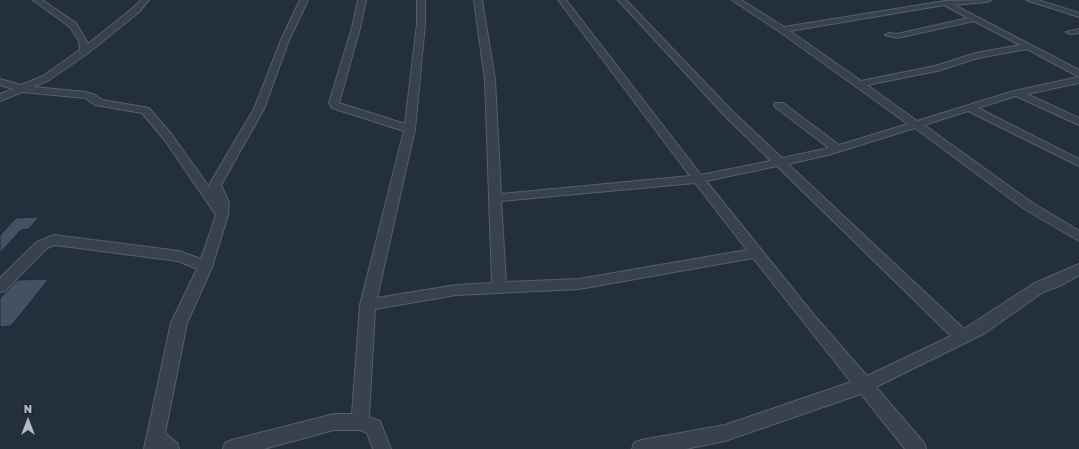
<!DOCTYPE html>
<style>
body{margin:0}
#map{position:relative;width:1079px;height:449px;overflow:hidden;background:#242f3e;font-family:"Golos Text",sans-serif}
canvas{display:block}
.north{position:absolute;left:8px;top:401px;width:40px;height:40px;-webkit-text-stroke:3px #1d2633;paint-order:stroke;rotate:0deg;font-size:11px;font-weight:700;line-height:16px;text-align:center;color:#b4bcc9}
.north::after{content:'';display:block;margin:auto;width:14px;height:18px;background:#b4bcc9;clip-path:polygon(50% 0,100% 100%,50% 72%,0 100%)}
</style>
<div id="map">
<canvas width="1079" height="449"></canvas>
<div class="north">N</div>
</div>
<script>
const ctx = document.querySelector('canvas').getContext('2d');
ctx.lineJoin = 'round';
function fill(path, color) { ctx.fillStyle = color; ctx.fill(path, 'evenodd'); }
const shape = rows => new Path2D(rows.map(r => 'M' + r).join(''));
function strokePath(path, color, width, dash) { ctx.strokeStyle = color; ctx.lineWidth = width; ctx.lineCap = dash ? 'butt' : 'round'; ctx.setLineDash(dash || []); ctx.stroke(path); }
const building = shape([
 [39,217,29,229,21,230,0,253,0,235,16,218,39,217],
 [49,279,11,326,0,327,0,298,18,280,49,279]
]);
const street = shape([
 [33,0,42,0,76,23,88,44,133,8,141,0,149,0,139,12,88,53,49,80,33,87,86,92,95,95,102,100,149,108,172,135,212,191,209,185,254,109,281,40,300,0,308,0,289,40,264,109,221,185,229,203,228,215,212,267,187,323,165,433,177,443,179,449,144,449,171,323,197,269,178,261,55,245,47,248,5,291,0,292,0,278,37,242,54,235,179,251,201,259,216,215,164,139,142,113,95,105,85,98,22,92,0,101,0,94,13,89,0,85,0,79,21,85,43,76,80,50,79,41,70,27,33,0],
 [358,0,366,0,360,28,339,103,405,124,417,24,417,0,425,0,425,24,415,129,377,298,456,285,492,283,485,80,474,0,482,0,495,80,501,194,690,176,558,0,566,0,701,175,771,161,725,116,618,0,626,0,733,112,782,158,829,148,775,107,774,105,775,103,783,103,839,145,908,124,780,32,732,0,741,0,784,27,945,1,991,0,987,2,954,5,1079,70,1079,77,1027,49,978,58,937,71,867,85,917,121,1014,91,1079,77,1079,83,1027,94,1079,118,1079,125,1016,96,978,108,1079,159,1079,166,968,111,924,125,1031,202,1079,231,1079,241,1023,208,915,128,828,155,788,164,964,329,1033,284,1079,264,1079,275,1062,285,1043,292,985,333,876,387,924,443,926,449,905,449,861,394,725,441,686,449,632,449,634,443,641,440,725,425,851,382,753,258,579,289,456,295,375,309,369,417,380,421,391,449,373,449,367,433,360,430,334,430,264,449,223,449,225,443,232,440,334,414,352,414,360,305,404,131,332,108,329,103,352,28,358,0],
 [944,5,968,18,897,34,889,33,885,35,897,38,974,21,1020,45,976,53,935,66,861,81,790,31,944,5],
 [777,166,951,336,867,376,813,314,706,181,777,166],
 [695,183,747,250,579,279,506,282,501,201,695,183],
 [1026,0,1038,0,1079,13,1079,17,1026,0],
 [1079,29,1079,33,1070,34,1066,32,1079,29]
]);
fill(building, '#455162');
strokePath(building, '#1f2835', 1);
strokePath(street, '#565f6c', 2);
fill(street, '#38414e');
</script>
